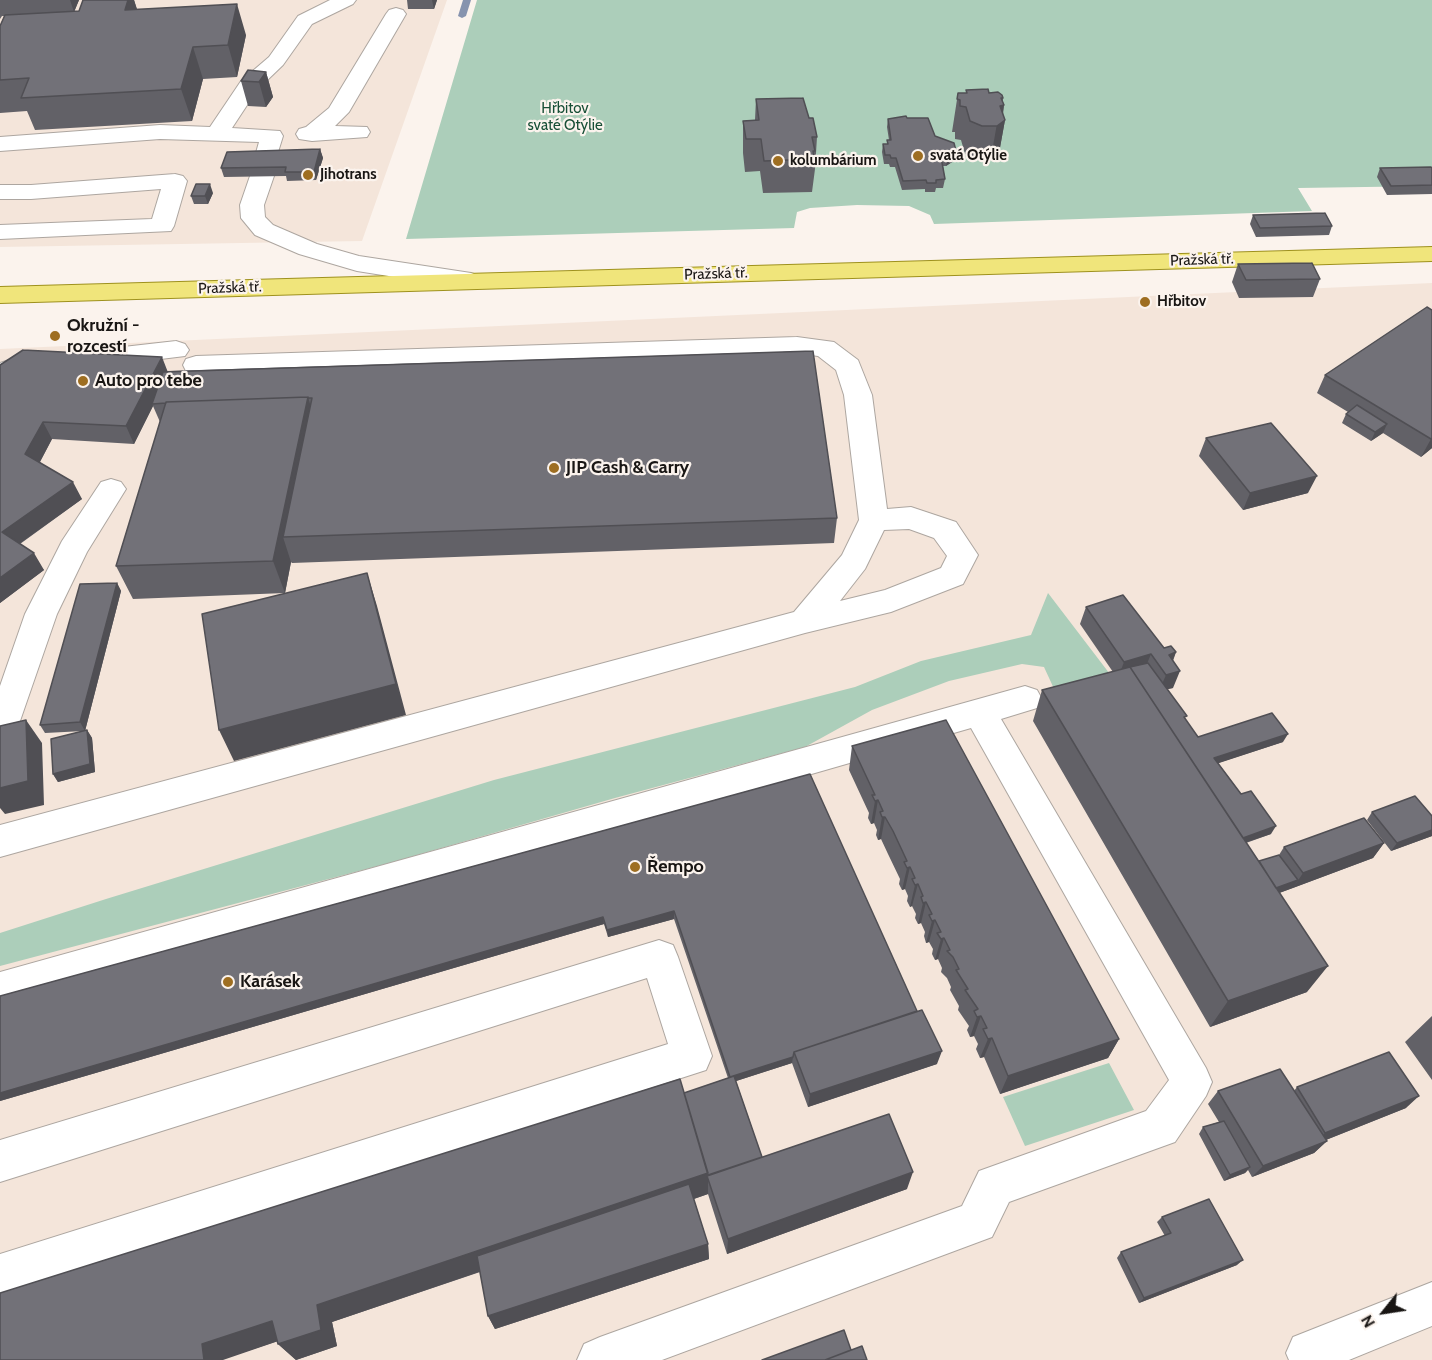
<!DOCTYPE html>
<meta charset="utf-8">
<style>
body{margin:0}
#map{position:relative;width:1432px;height:1360px;overflow:hidden;background:#fbf3ed;font-family:Cabin,sans-serif}
canvas{display:block}
.north{position:absolute;left:1354px;top:1282px;width:60px;height:60px;-webkit-text-stroke:4px #fbf3ed;paint-order:stroke;rotate:240deg;font-size:16px;font-weight:700;line-height:24px;text-align:center;color:#191614}
.north::after{content:'';display:block;margin:auto;width:21px;height:27px;background:#191614;clip-path:polygon(50% 0,100% 100%,50% 72%,0 100%)}
</style>
<div id="map">
<canvas width="1432" height="1360"></canvas>
<div class="north">N</div>
</div>
<script>
const ctx = document.querySelector('canvas').getContext('2d');
ctx.lineJoin = 'round';
function fill(path, color) { ctx.fillStyle = color; ctx.fill(path, 'evenodd'); }
const shape = rows => new Path2D(rows.map(r => 'M' + r).join(''));
function strokePath(path, color, width, dash) { ctx.strokeStyle = color; ctx.lineWidth = width; ctx.lineCap = dash ? 'butt' : 'round'; ctx.setLineDash(dash || []); ctx.stroke(path); }
function drawText(font, color, halo, rows, align = 'center') {
  ctx.font = font + ' Cabin,sans-serif'; ctx.lineWidth = 4.5; ctx.setLineDash([]); ctx.textBaseline = 'middle'; ctx.strokeStyle = halo; ctx.fillStyle = color; for (const [text, x, y, turn = 0] of rows) {
    ctx.save(); ctx.translate(x, y); ctx.rotate((+turn || 0) * Math.PI / 180); ctx.textAlign = isNaN(turn) ? turn : align; if (halo) ctx.strokeText(text, 0, 0); ctx.fillText(text, 0, 0); ctx.restore();
  }
}
const built = shape([
 [0,0,447,0,362,241,0,247],
 [1432,283,1432,1360,0,1360,0,349]
]);
const green = shape([
 [477,0,1432,0,1432,186,1298,188,1312,211,934,224,930,215,909,206,857,205,810,208,797,212,794,228,406,239],
 [1048,593,1119,686,1061,704,1044,667,1022,664,949,681,872,710,805,747,615,798,393,862,0,966,0,933,106,899,494,780,855,687,921,661,1031,635],
 [1109,1063,1134,1110,1025,1146,1003,1097]
]);
const stream = shape([
 [463,0,471,0,466,16,462,18,458,16,463,0]
]);
const minor = shape([
 [330,0,356,0,353,4,312,24,283,65,257,90,232,128,280,131,283,136,274,165,266,167,258,165,254,160,259,142,160,139,0,151,0,137,160,125,210,127,241,81,269,57,298,16,330,0],
 [396,8,403,10,406,14,349,112,335,126,367,127,370,132,367,137,312,141,299,139,296,134,299,129,306,127,329,108,386,14,389,10,396,8],
 [262,169,270,171,274,176,264,205,265,217,273,225,317,244,359,256,471,273,480,276,484,281,480,286,471,289,357,271,299,254,255,235,241,218,240,205,250,176,254,171,262,169],
 [175,174,183,176,187,181,174,226,171,231,0,239,0,225,152,219,161,189,31,199,0,199,0,185,31,185,175,174],
 [797,337,834,342,858,360,872,395,887,509,911,507,956,522,978,555,963,584,891,612,805,633,0,857,0,825,794,612,842,555,859,520,844,395,836,370,818,356,797,353,196,374,186,371,183,365,186,359,196,356,797,337],
 [909,529,934,538,947,556,941,568,885,590,840,601,865,569,884,530,909,529],
 [176,341,185,344,189,350,185,356,15,377,0,383,0,363,9,360,176,341],
 [111,479,121,482,126,489,87,552,57,614,20,721,12,727,0,731,0,686,25,614,62,541,101,482,111,479],
 [1025,686,1037,690,1042,699,1037,708,1001,719,1206,1068,1212,1082,1206,1096,1175,1142,1009,1202,992,1237,662,1360,577,1360,584,1344,600,1337,962,1206,979,1171,1146,1111,1169,1080,971,728,0,1008,0,972,1025,686],
 [659,940,673,945,678,957,712,1056,706,1070,0,1298,0,1254,668,1044,647,978,0,1182,0,1140,659,940],
 [1432,1282,1432,1326,1349,1360,1289,1360,1286,1353,1293,1337,1432,1282]
]);
const major = shape([
 [1432,247,1432,261,0,303,0,287,1432,247]
]);
const wall = shape([
 [0,0,79,0,74,12,79,11,83,0,134,0,137,9,246,35,237,77,203,79,192,121,35,130,27,111,0,113,0,26,4,16,2,16,0,19],
 [407,0,437,0,434,9,408,9],
 [266,72,273,97,266,107,248,106,241,81],
 [966,90,989,93,1003,98,1003,102,1004,105,1003,115,1005,120,999,153,991,158,976,159,965,154,961,140,955,139,955,132,952,132,958,93,966,93],
 [756,99,809,118,817,137,815,169,812,192,763,193,760,171,745,172,743,153,743,121,755,120],
 [907,118,935,136,956,151,955,160,946,166,943,166,945,179,943,188,936,188,935,192,925,192,925,189,902,190,895,167,890,167,889,164,884,164,882,152,883,144,887,144,887,140,889,140,887,127,888,119],
 [320,149,323,158,316,180,287,181,286,176,224,177,221,168],
 [1380,168,1432,168,1432,194,1387,195,1377,177],
 [213,193,208,204,194,204,191,196],
 [1253,215,1332,226,1329,235,1256,237,1250,224],
 [1238,264,1320,279,1313,297,1239,298,1232,282],
 [1432,310,1432,448,1421,457,1383,433,1371,441,1342,423,1346,414,1348,412,1317,393,1325,375],
 [813,351,837,518,834,543,292,563,291,562,285,593,133,599,116,566,160,422,153,406,134,444,52,439,40,462,82,499,20,544,44,570,0,603,0,365,167,371],
 [1206,438,1308,493,1243,510,1199,456],
 [117,583,121,591,85,731,87,730,92,738,95,772,58,782,53,774,84,731,45,733,40,725],
 [1086,607,1164,648,1176,652,1173,661,1173,688,1167,689,1186,720,1198,737,1283,742,1218,763,1271,834,1246,843,1259,861,1279,855,1284,847,1384,843,1373,858,1279,893,1307,992,1210,1027,1033,721,1042,690,1113,672,1080,624],
 [852,746,1119,1039,1108,1058,1000,1094,984,1057,980,1058,976,1049,978,1044,974,1036,970,1037,967,1030,969,1026,958,1010,959,1006,950,990,951,987,947,978,941,972,942,968,938,959,935,960,932,954,933,949,929,942,926,943,924,936,925,932,921,923,918,924,915,918,916,914,912,906,910,907,907,901,908,896,905,889,902,890,899,884,900,879,888,854,881,839,878,840,876,835,877,830,874,823,871,824,868,818,869,813,849,770],
 [810,774,937,1064,808,1107,792,1063,736,1081,762,1157,907,1189,727,1254,708,1194,694,1199,708,1244,709,1259,495,1329,488,1316,480,1272,332,1322,337,1346,296,1360,278,1344,278,1341,223,1359,0,1360,684,1093,728,1078,674,919,608,937,604,924,0,1101,0,996],
 [1372,812,1432,816,1432,836,1391,851,1367,820],
 [1432,1016,1432,1080,1405,1042],
 [1297,1087,1406,1108,1326,1140,1327,1141,1314,1153,1252,1177,1248,1170,1245,1173,1224,1181,1199,1134,1203,1127,1219,1122,1208,1104,1218,1091,1294,1091],
 [1162,1217,1237,1265,1139,1303,1117,1258,1121,1252,1165,1236,1157,1222]
]);
const shadedWall = shape([
 [70,0,79,0,74,12],
 [128,0,134,0,141,23,125,10],
 [432,0,437,0,434,9],
 [237,4,246,35,237,77,228,45],
 [193,47,203,79,192,121,181,89],
 [266,72,273,97,266,107,259,82],
 [1004,105,1001,123,1005,120,999,153,991,158,1000,106],
 [320,149,323,158,316,180,314,172],
 [956,151,955,160,946,166,948,157],
 [210,184,213,193,208,204,205,196],
 [162,357,169,375,152,404,153,406,134,444,126,426],
 [308,397,318,431,283,537,291,562,285,593,273,561],
 [43,422,52,439,35,471,25,454],
 [1387,424,1383,433,1371,441,1375,432],
 [1432,438,1432,448,1421,457,1431,439],
 [1317,476,1308,493,1243,510,1250,493],
 [73,482,82,499,12,549,2,532],
 [34,553,44,570,0,603,0,578],
 [367,573,377,606,406,715,234,761,219,730],
 [117,583,121,591,85,731,80,722],
 [1176,652,1169,669,1169,655],
 [1151,654,1144,671,1121,670,1124,662],
 [1180,671,1173,688,1159,691,1166,675],
 [26,720,42,743,44,805,5,814,0,808,0,788],
 [87,730,92,738,95,772,58,782,53,774],
 [1288,734,1283,742,1210,766,1214,758],
 [878,800,874,823,871,824,875,801],
 [882,817,885,817,881,839,878,840],
 [1276,826,1271,834,1238,845,1243,838],
 [1432,830,1432,836,1391,851,1397,843],
 [1384,843,1373,858,1293,888,1303,873],
 [910,867,905,889,902,890,907,868],
 [1298,880,1293,888,1271,896,1276,888],
 [918,884,912,906,910,907,915,885],
 [926,902,921,923,918,924,923,903],
 [674,911,674,919,608,937,607,930],
 [603,917,604,924,0,1101,0,1093],
 [935,920,929,942,926,943,932,921],
 [944,938,938,959,935,960,941,939],
 [1328,966,1307,992,1210,1027,1228,1001],
 [981,1016,974,1036,970,1037,977,1017],
 [992,1038,984,1057,980,1058,988,1039],
 [1119,1039,1108,1058,1000,1094,1008,1076],
 [942,1051,937,1064,808,1107,810,1094],
 [793,1057,792,1063,730,1083,730,1077],
 [1419,1096,1406,1108,1313,1145,1325,1133],
 [1327,1141,1314,1153,1252,1177,1263,1166],
 [1250,1167,1245,1173,1224,1181,1230,1175],
 [913,1172,907,1189,727,1254,728,1239],
 [708,1173,708,1194,332,1322,337,1346,296,1360,278,1344,317,1305],
 [708,1244,709,1259,495,1329,488,1316],
 [1243,1260,1237,1265,1139,1303,1144,1298],
 [272,1321,290,1337,223,1360,204,1360,202,1344]
]);
const building = shape([
 [83,0,128,0,125,10,237,4,228,45,193,47,181,89,21,98,29,78,0,80,0,26,5,15,79,11,83,0],
 [248,70,266,72,259,82,241,81,248,70],
 [988,89,989,93,998,92,1002,95,1003,98,1001,98,1004,105,1000,106,1005,120,997,126,982,126,970,121,966,107,960,106,960,100,957,99,958,93,967,93,966,90,988,89],
 [803,98,809,118,813,118,817,137,812,137,815,151,813,151,814,159,764,161,761,139,746,139,743,121,759,120,756,99,803,98],
 [906,116,907,118,928,118,935,136,954,143,956,151,948,157,941,157,945,179,936,180,936,183,927,183,926,180,903,181,896,158,891,158,890,155,885,155,883,144,888,144,887,140,891,140,888,119,906,116],
 [320,149,314,172,285,172,286,167,221,168,227,152,320,149],
 [1431,167,1432,168,1432,185,1391,186,1380,168,1431,167],
 [196,184,210,184,205,196,191,196,196,184],
 [1325,213,1332,226,1260,228,1253,215,1325,213],
 [1312,263,1320,279,1246,280,1238,264,1312,263],
 [1427,307,1432,310,1432,438,1431,439,1325,375,1427,307],
 [23,350,162,357,126,426,43,422,25,454,73,482,2,532,34,553,0,578,0,365,23,350],
 [813,351,837,518,283,537,312,398,308,398,308,397,166,402,166,403,152,404,163,372,813,351],
 [308,397,273,561,116,566,166,402,308,397],
 [1357,405,1387,424,1375,432,1346,414,1357,405],
 [1271,423,1317,476,1250,493,1206,438,1271,423],
 [367,573,396,684,219,730,202,614,367,573],
 [117,583,80,722,40,725,80,584,117,583],
 [1123,595,1164,648,1171,646,1176,652,1169,655,1180,671,1166,675,1151,654,1124,662,1086,607,1123,595],
 [1148,663,1187,716,1184,717,1198,737,1272,713,1288,734,1214,758,1241,794,1251,791,1276,826,1243,838,1130,667,1148,663],
 [1130,667,1328,966,1228,1001,1042,690,1130,667],
 [26,720,28,781,0,788,0,726,26,720],
 [946,720,1119,1039,1008,1076,992,1038,988,1039,983,1029,987,1028,981,1016,977,1017,974,1011,978,1009,965,990,968,989,956,970,959,969,953,957,947,951,950,950,944,938,941,939,937,933,941,932,935,920,932,921,929,915,932,914,926,902,923,903,921,897,923,896,918,884,915,885,912,879,915,878,910,867,907,868,904,862,907,861,893,831,885,817,882,817,880,812,883,811,878,800,875,801,872,795,875,795,852,746,946,720],
 [87,730,90,764,53,774,51,739,87,730],
 [810,774,917,1011,794,1052,793,1057,730,1077,674,911,607,930,603,917,0,1093,0,996,810,774],
 [1415,796,1432,816,1432,830,1397,843,1372,812,1415,796],
 [1364,818,1384,843,1303,873,1284,847,1364,818],
 [1279,855,1298,880,1276,888,1259,861,1279,855],
 [922,1010,942,1051,810,1094,794,1052,922,1010],
 [1389,1052,1419,1096,1325,1133,1297,1087,1389,1052],
 [1280,1069,1327,1141,1263,1166,1218,1091,1280,1069],
 [734,1076,762,1157,708,1175,684,1093,734,1076],
 [680,1079,708,1173,317,1305,321,1330,278,1344,272,1321,202,1344,204,1360,0,1360,0,1293,680,1079],
 [889,1114,913,1172,728,1239,707,1176,889,1114],
 [1224,1121,1250,1167,1230,1175,1203,1127,1224,1121],
 [689,1184,708,1244,488,1316,477,1256,689,1184],
 [1209,1199,1243,1260,1144,1298,1121,1252,1171,1233,1162,1217,1209,1199],
 [844,1330,851,1350,825,1360,762,1360,844,1330],
 [862,1346,867,1360,825,1360,862,1346]
]);
const markers = [
 [918,156,6,"#9e6e21"],
 [778,161,6,"#9e6e21"],
 [308,175,6,"#9e6e21"],
 [1145,302,6,"#9e6e21"],
 [55,336,6,"#9e6e21"],
 [83,381,6,"#9e6e21"],
 [554,468,6,"#9e6e21"],
 [635,867,6,"#9e6e21"],
 [228,982,6,"#9e6e21"]
];
const farParknames = [
 ["Hřbitov",565,109],
 ["svaté Otýlie",565,126]
];
const farPoinames = [
 ["svatá Otýlie",930,156],
 ["kolumbárium",790,161],
 ["Jihotrans",320,175],
 ["Hřbitov",1157,302]
];
const farStreetnames = [
 ["Pražská tř.",1202,260,-2],
 ["Pražská tř.",716,274,-2],
 ["Pražská tř.",230,288,-2]
];
const poiNames = [
 ["Okružní -",67,326],
 ["rozcestí",67,347],
 ["Auto pro tebe",95,381],
 ["JIP Cash & Carry",566,468],
 ["Řempo",647,867],
 ["Karásek",240,982]
];
fill(built, '#f4e5da');
fill(green, '#acceba');
fill(stream, '#8693ae');
strokePath(minor, '#ada6a0', 2);
strokePath(major, '#9e911e', 2);
fill(minor, '#fff');
fill(major, '#f0e57b');
fill(wall, '#626167');
fill(shadedWall, '#504f54');
fill(building, '#727178');
strokePath(building, '#504f54', 1.5);
for (const [x, y, r, color] of markers) { const dot = new Path2D(); dot.arc(x, y, r, 0, 2 * Math.PI); ctx.fillStyle = color; ctx.fill(dot); strokePath(dot, '#fbf3ed', 2); }
drawText('15px', '#184f36', '#fbf3ed', farParknames);
drawText('bold 15px', '#191614', '#fbf3ed', farPoinames, 'left');
drawText('15px', '#191614', '#fbf3ed', farStreetnames);
drawText('bold 18px', '#191614', '#fbf3ed', poiNames, 'left');
</script>
